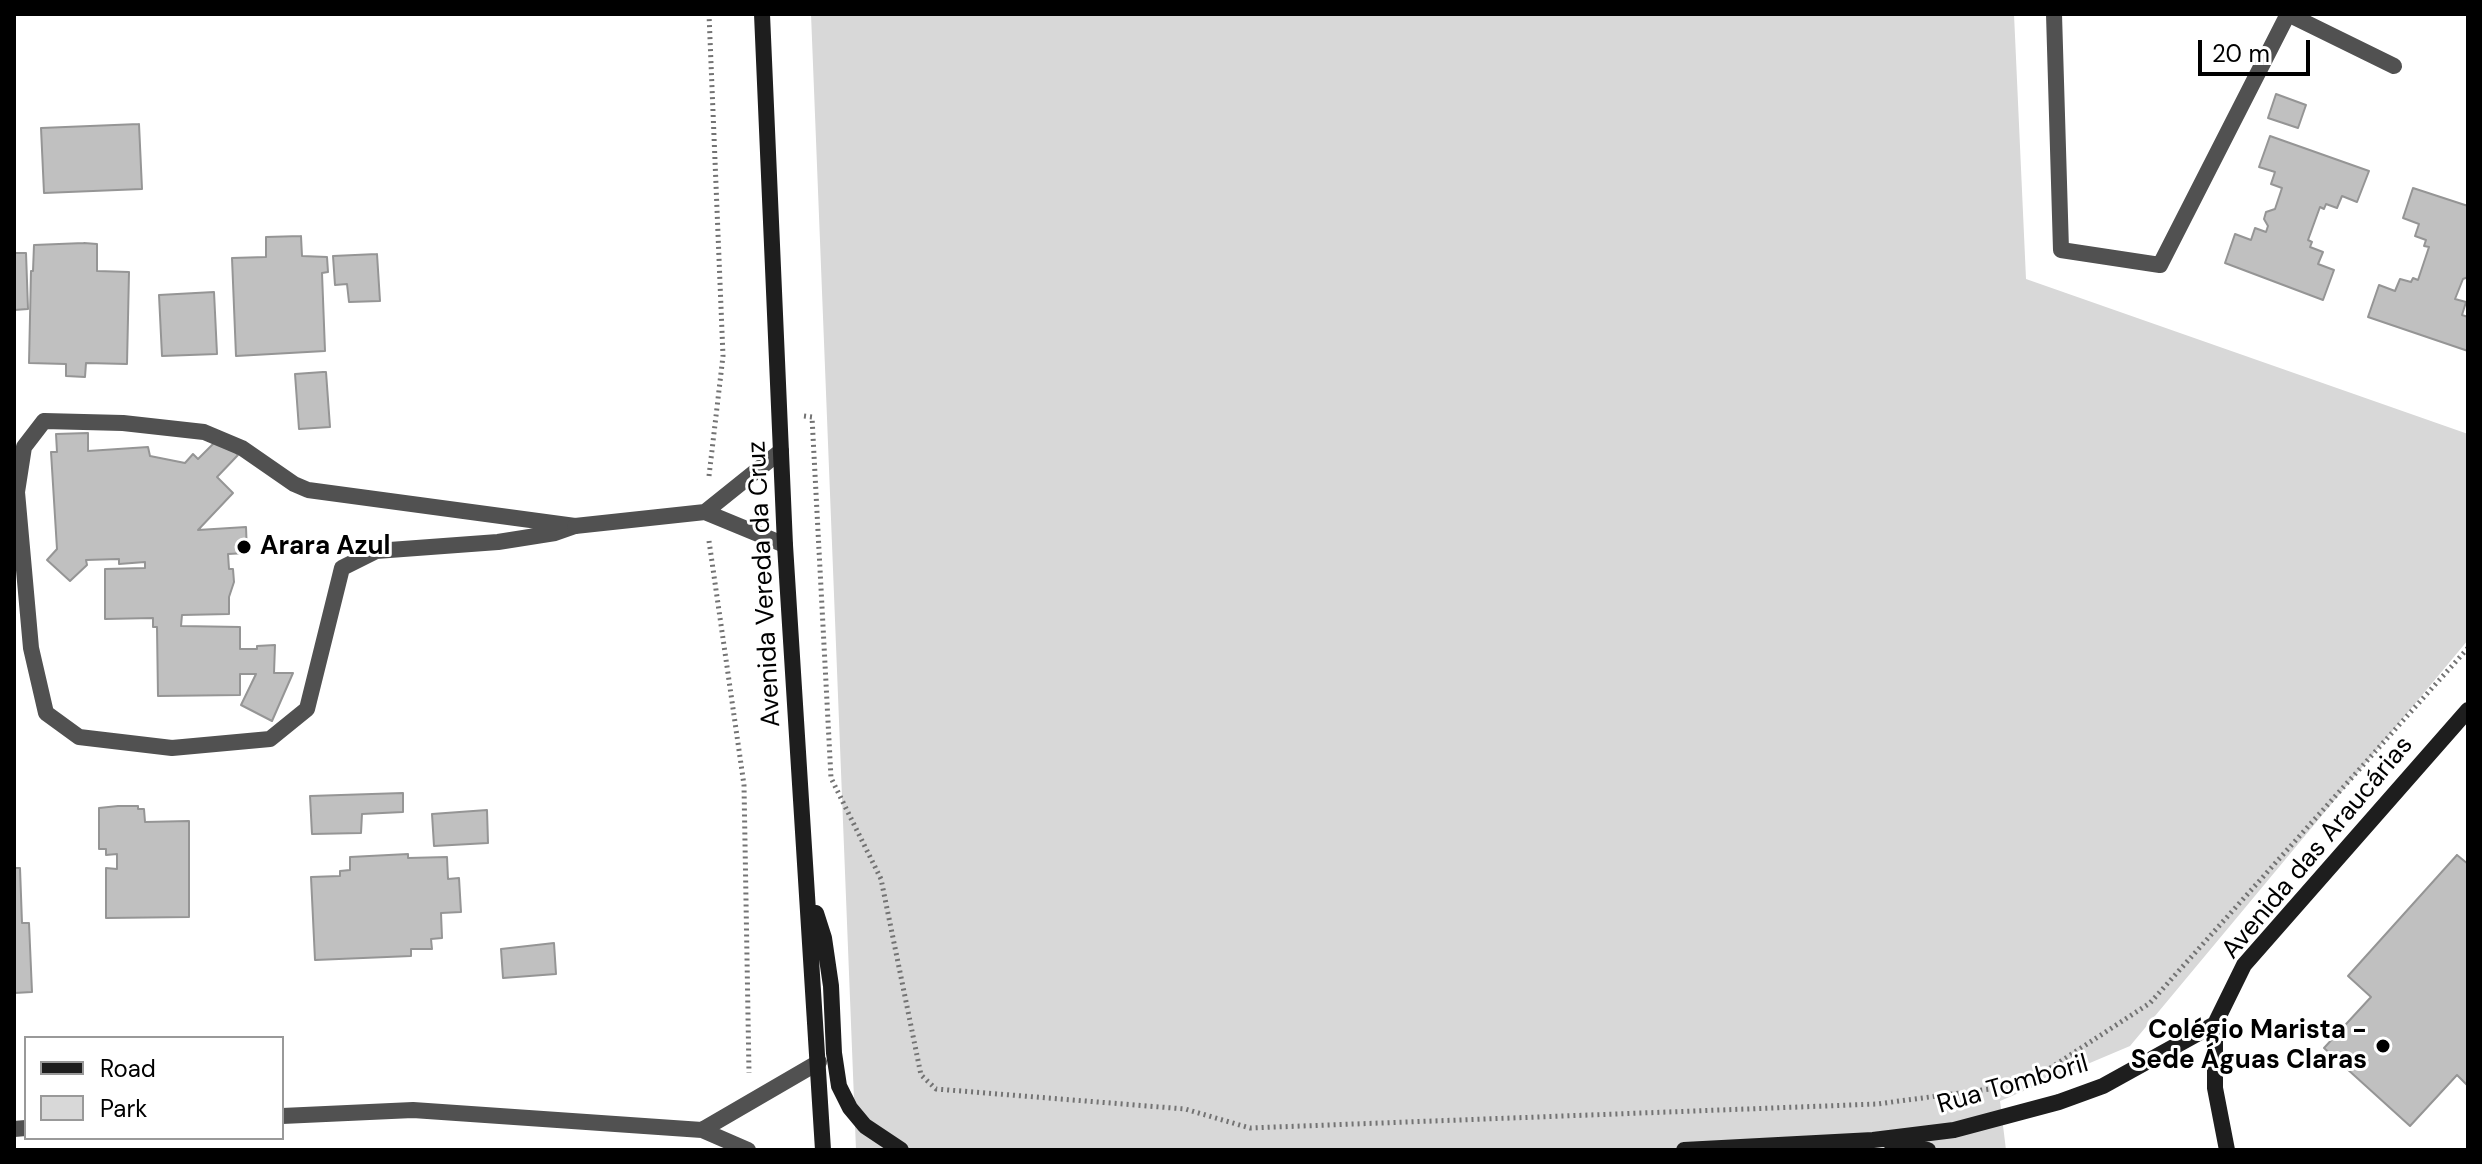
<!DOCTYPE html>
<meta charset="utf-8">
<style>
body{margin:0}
#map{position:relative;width:2482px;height:1164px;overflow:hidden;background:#fff;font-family:"DM Sans",sans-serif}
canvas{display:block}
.frame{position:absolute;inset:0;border:16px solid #000;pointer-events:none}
.legend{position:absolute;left:24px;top:1036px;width:260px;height:104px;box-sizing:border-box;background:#fff;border:2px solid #999;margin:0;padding:10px 14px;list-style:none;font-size:24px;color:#000}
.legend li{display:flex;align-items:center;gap:16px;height:40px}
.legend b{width:40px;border:2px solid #999}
.scale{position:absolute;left:2198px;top:40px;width:112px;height:36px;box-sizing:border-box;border:4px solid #000;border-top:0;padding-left:10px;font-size:24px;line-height:28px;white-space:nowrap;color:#000;-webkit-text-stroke:6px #fff;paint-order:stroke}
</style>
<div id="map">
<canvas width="2482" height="1164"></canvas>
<div class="frame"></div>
<ul class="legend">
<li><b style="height:10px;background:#1e1e1e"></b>Road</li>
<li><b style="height:22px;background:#d8d8d8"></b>Park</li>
</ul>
<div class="scale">20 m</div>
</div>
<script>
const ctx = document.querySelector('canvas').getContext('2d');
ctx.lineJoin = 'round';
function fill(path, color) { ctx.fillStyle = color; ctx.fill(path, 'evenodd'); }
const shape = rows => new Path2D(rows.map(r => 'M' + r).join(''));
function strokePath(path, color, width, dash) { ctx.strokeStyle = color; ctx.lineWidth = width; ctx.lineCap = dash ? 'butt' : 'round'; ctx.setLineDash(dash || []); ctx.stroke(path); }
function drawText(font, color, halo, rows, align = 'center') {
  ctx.font = font + ' "DM Sans",sans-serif'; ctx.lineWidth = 6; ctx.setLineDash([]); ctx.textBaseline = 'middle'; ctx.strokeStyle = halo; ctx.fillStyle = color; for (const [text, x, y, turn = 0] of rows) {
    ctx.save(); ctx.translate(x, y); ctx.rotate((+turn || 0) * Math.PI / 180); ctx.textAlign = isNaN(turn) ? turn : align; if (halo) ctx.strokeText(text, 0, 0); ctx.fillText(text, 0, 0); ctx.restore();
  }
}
const green = shape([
 [811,14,2014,14,2026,279,2468,434,2468,640,2130,1046,2000,1101,2006,1150,856,1150]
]);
const building = shape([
 [2276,94,2306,105,2298,128,2268,118,2276,94],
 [139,124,142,189,44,193,41,128,139,124],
 [2270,136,2369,171,2357,202,2342,196,2337,208,2326,204,2324,209,2320,207,2308,240,2312,242,2310,247,2323,252,2318,264,2334,270,2323,300,2225,263,2235,234,2251,240,2255,228,2266,232,2268,226,2264,219,2266,212,2275,209,2282,188,2271,184,2275,172,2259,167,2270,136],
 [2413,188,2468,206,2468,277,2463,279,2455,299,2466,302,2462,315,2468,317,2468,351,2368,317,2379,285,2395,291,2400,279,2411,282,2413,278,2418,280,2429,247,2424,246,2426,240,2415,236,2419,224,2403,218,2413,188],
 [301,236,302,256,327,257,328,272,322,273,325,351,236,356,232,258,266,257,266,237,301,236],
 [84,243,97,244,97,271,129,272,127,364,86,363,85,377,66,376,66,364,29,363,31,271,33,271,34,245,84,243],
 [14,253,26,253,28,309,14,310,14,253],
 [377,254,380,301,349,302,347,284,335,285,333,256,377,254],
 [214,292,217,354,162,356,159,295,214,292],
 [323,372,326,372,330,427,299,429,295,374,323,372],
 [88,433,88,451,148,447,150,456,185,463,193,454,198,459,220,437,238,455,217,477,233,493,198,530,246,527,247,553,228,554,229,569,233,569,234,582,229,597,229,614,182,615,181,626,240,627,240,649,257,649,257,646,275,645,274,673,293,673,272,721,241,705,256,674,240,674,240,695,158,696,157,627,153,627,153,618,105,619,105,569,145,568,145,562,119,564,119,559,86,560,87,565,70,581,47,560,57,549,51,452,57,452,56,434,88,433],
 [403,793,403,812,362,814,361,833,312,834,310,796,403,793],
 [118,806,138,806,138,809,144,809,145,822,189,821,189,917,106,918,106,868,117,869,117,854,106,855,106,849,99,849,99,808,118,806],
 [487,810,488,843,434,846,432,814,487,810],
 [408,854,408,858,447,857,448,879,459,878,461,912,441,913,442,938,431,939,432,949,411,949,411,956,315,960,311,877,340,876,340,871,350,870,350,857,408,854],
 [2457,855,2468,864,2468,1086,2457,1075,2410,1126,2324,1048,2371,997,2348,976,2457,855],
 [14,868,20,868,22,923,29,923,32,992,14,993,14,868],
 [554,943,556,974,503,978,501,949,554,943]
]);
const path = shape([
 [804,416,812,417,831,778,881,879,921,1075,936,1089,1185,1109,1250,1128,1877,1104,1990,1089],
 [709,476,723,356,709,14],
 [709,541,744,785,749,1073],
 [2035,1078,2150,1003,2468,648]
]);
const lane = shape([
 [44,421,123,423,204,432,242,448,294,484,308,490,575,526,555,533,498,542,376,551,342,568,307,709,270,739,172,748,79,737,46,713,31,648,17,492,24,447,44,421]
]);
const street = shape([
 [2054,14,2061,250,2160,265,2288,14],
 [2288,14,2394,66],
 [705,512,781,451],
 [575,526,705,512,785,545],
 [282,1116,413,1110,702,1130,748,1150],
 [14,1129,26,1128],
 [702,1130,819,1062]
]);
const secondary = shape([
 [762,14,785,545,823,1150],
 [816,913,824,938,831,986,834,1053,839,1086,850,1108,865,1126,901,1150],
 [1891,1143,1928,1150],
 [1684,1150,1873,1140,1954,1130,2059,1102,2103,1086,2215,1024],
 [2227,1150,2215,1088,2215,1024,2244,965,2468,710]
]);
const markers = [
 [244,547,8,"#000"],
 [2383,1046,8,"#000"]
];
const poiNames = [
 ["Arara Azul",260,547],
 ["Colégio Marista -",2367,1031,"right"],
 ["Sede Águas Claras",2367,1061,"right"]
];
const streetNames = [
 ["Avenida Vereda da Cruz",765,584,-93],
 ["Avenida das Araucárias",2318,848,-50],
 ["Rua Tomboril",2013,1085,-16]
];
fill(green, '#d8d8d8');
fill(building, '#c0c0c0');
strokePath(building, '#959595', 2);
strokePath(path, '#737373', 5, [2, 4]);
strokePath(lane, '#515151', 16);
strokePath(street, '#515151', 16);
strokePath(secondary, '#1e1e1e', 16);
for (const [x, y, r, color] of markers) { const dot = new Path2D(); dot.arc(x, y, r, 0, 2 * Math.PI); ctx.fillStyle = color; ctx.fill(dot); strokePath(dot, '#fff', 3); }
drawText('bold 26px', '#000', '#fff', poiNames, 'left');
drawText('26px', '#000', '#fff', streetNames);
</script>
